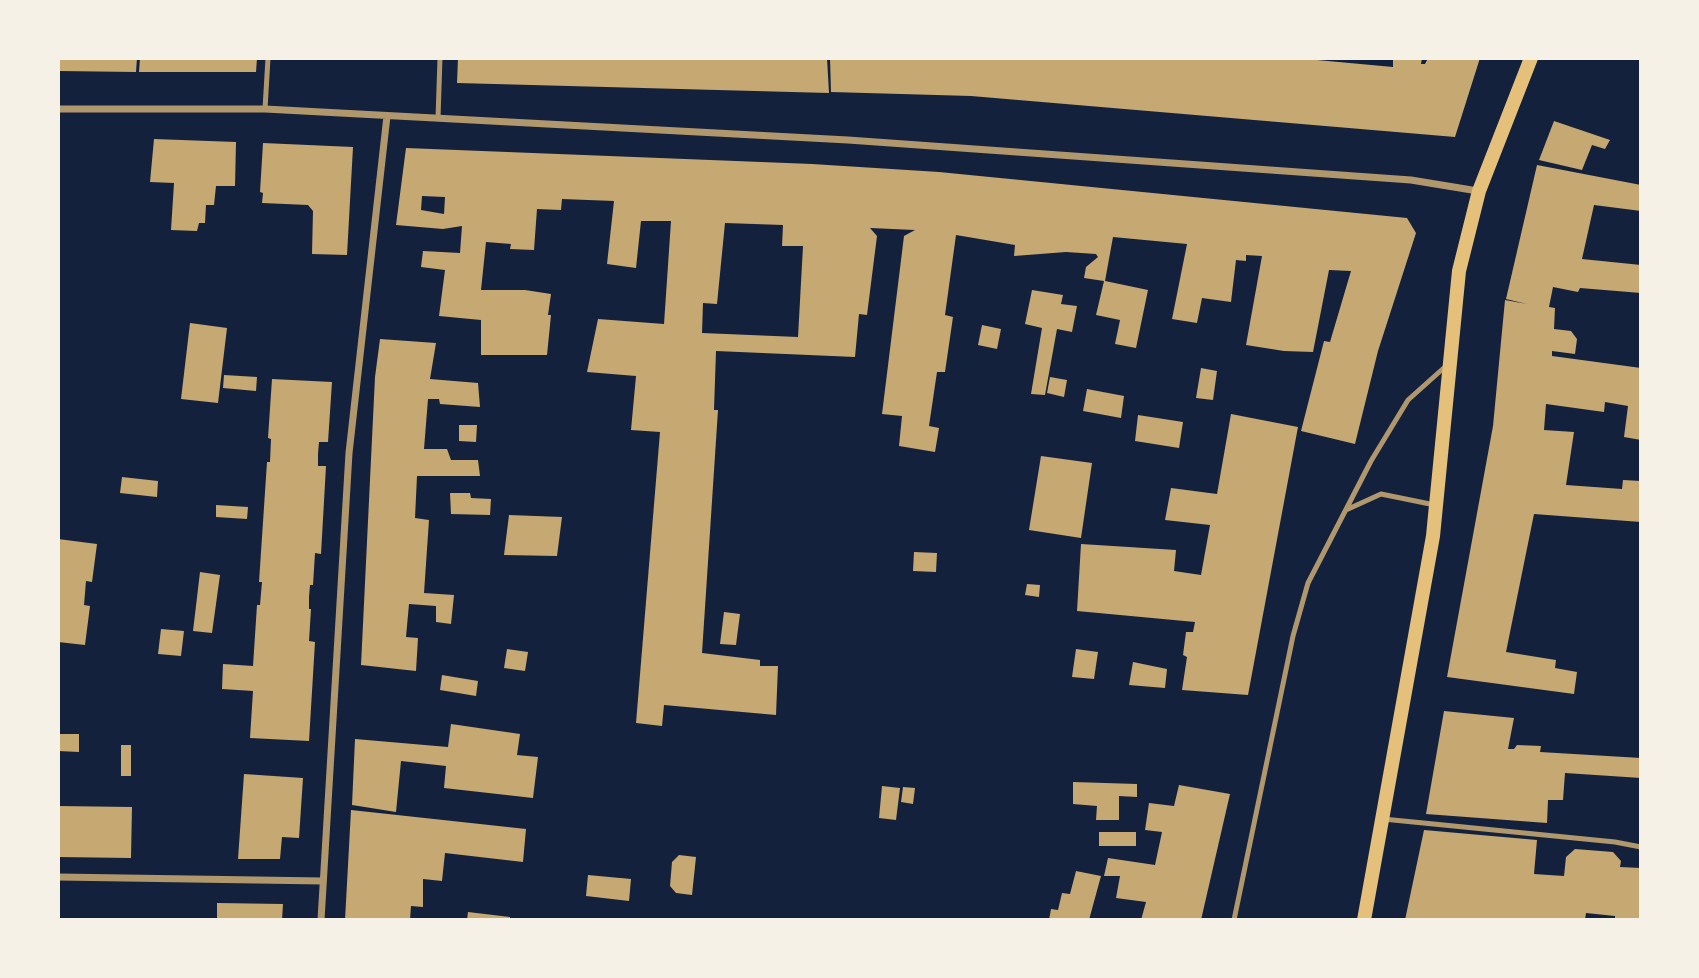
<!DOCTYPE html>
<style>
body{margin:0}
#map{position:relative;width:1699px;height:978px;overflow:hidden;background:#14213d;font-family:"DM Sans",sans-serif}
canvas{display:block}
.frame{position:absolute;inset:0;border:60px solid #f6f1e7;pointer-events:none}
</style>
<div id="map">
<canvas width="1699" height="978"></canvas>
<div class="frame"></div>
</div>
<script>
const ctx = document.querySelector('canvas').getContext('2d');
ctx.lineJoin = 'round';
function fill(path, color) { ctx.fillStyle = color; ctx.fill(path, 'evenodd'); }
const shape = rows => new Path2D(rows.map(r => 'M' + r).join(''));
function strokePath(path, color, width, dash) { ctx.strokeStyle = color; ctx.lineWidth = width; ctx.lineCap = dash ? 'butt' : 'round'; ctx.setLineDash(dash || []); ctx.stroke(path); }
const building = shape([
 [58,58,137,58,136,72,58,71],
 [140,58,257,58,256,72,139,72],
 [458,58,827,58,829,93,457,83],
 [830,58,1295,58,1393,67,1393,58,1422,58,1421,64,1425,64,1428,58,1480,58,1455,137,971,96,831,92],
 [1554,121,1610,140,1605,149,1592,145,1582,170,1539,160],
 [154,139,236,142,235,186,216,186,214,205,206,205,205,223,199,223,197,231,171,230,174,183,150,182],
 [263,143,353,147,347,255,312,254,313,211,308,205,262,203,263,193,260,192],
 [406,148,812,164,939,172,1407,218,1416,233,1378,351,1355,444,1301,431,1324,341,1330,342,1351,271,1329,270,1313,352,1284,351,1246,345,1262,256,1246,255,1246,261,1236,260,1231,302,1202,298,1197,323,1172,319,1187,244,1113,237,1105,281,1148,290,1136,348,1115,344,1120,320,1096,315,1104,281,1084,278,1086,267,1098,257,1096,254,1066,252,1014,256,1015,245,956,235,945,315,953,317,945,372,937,372,929,426,939,428,935,452,899,446,902,416,882,414,904,236,915,230,870,228,877,236,867,315,859,314,855,357,716,351,714,410,718,410,702,653,760,660,760,666,778,666,776,715,664,705,662,726,636,723,660,432,631,430,636,376,587,372,598,319,664,324,671,221,641,221,636,268,607,264,614,201,562,199,561,210,537,209,534,250,510,249,511,244,486,242,481,290,525,290,551,294,548,315,551,315,547,355,481,355,481,320,439,316,445,270,421,267,423,251,460,253,462,226,443,229,396,225],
 [422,196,445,197,444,214,421,210],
 [725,223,783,225,782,246,803,246,798,337,702,333,703,303,717,304],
 [1537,165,1641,185,1641,211,1594,205,1582,259,1641,265,1641,293,1580,288,1578,292,1553,287,1549,307,1555,308,1554,329,1571,331,1577,339,1575,354,1552,351,1552,356,1641,368,1641,440,1624,437,1628,406,1605,402,1604,412,1546,404,1544,430,1574,432,1566,485,1622,489,1623,480,1641,481,1641,522,1534,514,1506,652,1556,660,1555,668,1577,672,1574,694,1447,677,1493,426,1505,300,1527,304,1506,299],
 [1032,290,1063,295,1061,304,1077,306,1072,332,1057,329,1045,395,1031,394,1042,328,1025,324],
 [190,323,227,328,218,403,181,399],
 [982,325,1001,329,997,349,978,345],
 [380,339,436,343,430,379,478,383,480,407,440,404,439,399,428,399,424,449,447,449,451,460,478,460,480,476,417,476,415,518,429,520,424,593,454,595,451,624,436,622,436,606,409,604,406,637,418,638,416,671,361,665,375,377],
 [1201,368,1217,371,1213,400,1196,398],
 [224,375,257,377,256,391,223,388],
 [1050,377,1067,380,1064,397,1047,393],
 [272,379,332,382,328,442,319,442,318,454,318,466,326,466,321,554,315,553,313,585,310,585,309,597,309,609,311,609,309,641,315,642,309,741,250,738,253,691,222,689,223,664,253,666,257,605,260,605,262,582,259,582,267,462,270,462,271,439,268,438],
 [1087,389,1124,396,1121,418,1083,411],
 [1231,414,1298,427,1248,695,1182,690,1187,657,1183,655,1186,632,1193,632,1195,622,1077,611,1081,544,1176,550,1174,571,1201,575,1210,525,1165,520,1171,488,1217,494],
 [1138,415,1183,422,1179,448,1135,441],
 [459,425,477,425,476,442,459,441],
 [1041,456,1092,463,1081,538,1029,530],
 [122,477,158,481,157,497,120,493],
 [450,493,470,493,471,498,491,499,490,515,451,514],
 [216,505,248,507,247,519,216,517],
 [509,515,562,517,557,556,504,555],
 [58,539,97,544,92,582,86,581,84,605,90,606,85,645,58,642],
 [914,552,937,553,936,572,913,571],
 [200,572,220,575,212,633,193,631],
 [1027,584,1040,585,1039,597,1025,595],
 [724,612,740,614,736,645,720,644],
 [161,629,184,631,181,656,158,654],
 [507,649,528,652,525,671,504,668],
 [1076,649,1098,652,1094,679,1072,677],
 [1133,662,1167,669,1165,688,1129,685],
 [442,675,478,681,476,696,440,690],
 [1444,711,1514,718,1508,749,1514,749,1517,745,1541,746,1540,752,1641,758,1641,778,1565,773,1563,800,1548,800,1547,823,1426,814],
 [451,724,520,734,517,755,538,757,533,798,444,788,446,766,401,761,396,812,352,805,355,739,448,747],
 [59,734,79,734,79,752,58,751],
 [121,745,131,745,131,776,121,776],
 [244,774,303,778,299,838,282,837,280,859,238,859],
 [1073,782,1137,784,1137,797,1119,796,1119,820,1096,820,1097,806,1073,804],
 [1179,785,1230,794,1201,920,1141,920,1146,902,1116,898,1120,876,1104,876,1108,858,1155,865,1162,832,1145,830,1149,803,1174,806],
 [882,786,900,788,896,820,879,818],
 [903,787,915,788,913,804,901,802],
 [58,806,132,807,131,858,58,857],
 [351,810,526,829,523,862,445,853,442,881,423,879,423,907,411,906,410,920,345,920],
 [1424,830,1537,840,1534,874,1564,876,1566,857,1575,849,1613,852,1621,861,1620,867,1641,868,1641,920,1615,920,1615,916,1586,913,1585,920,1405,920],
 [1099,832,1136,832,1136,846,1099,846],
 [679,855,696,857,692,895,676,893,670,886,672,862],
 [1076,871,1101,876,1089,920,1049,920,1051,909,1058,910,1062,893,1070,894],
 [588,875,631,879,629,901,586,896],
 [217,903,283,904,282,920,217,920],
 [468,912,510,917,510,920,467,920]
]);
const service = shape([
 [265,109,268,58],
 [438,118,440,58],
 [1346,510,1381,494,1435,505],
 [1383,819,1615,842,1641,847],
 [1234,920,1293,636,1308,583,1371,461,1408,400,1446,366]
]);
const minor = shape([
 [58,109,265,109,848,140,1411,180,1478,191],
 [58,877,323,881],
 [321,920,349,453,387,116]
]);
const secondary = shape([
 [1364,920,1433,536,1459,271,1479,191,1531,58]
]);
fill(building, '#c6a872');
strokePath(service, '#b1986c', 5);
strokePath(minor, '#b1986c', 7);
strokePath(secondary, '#e5c07b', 14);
</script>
